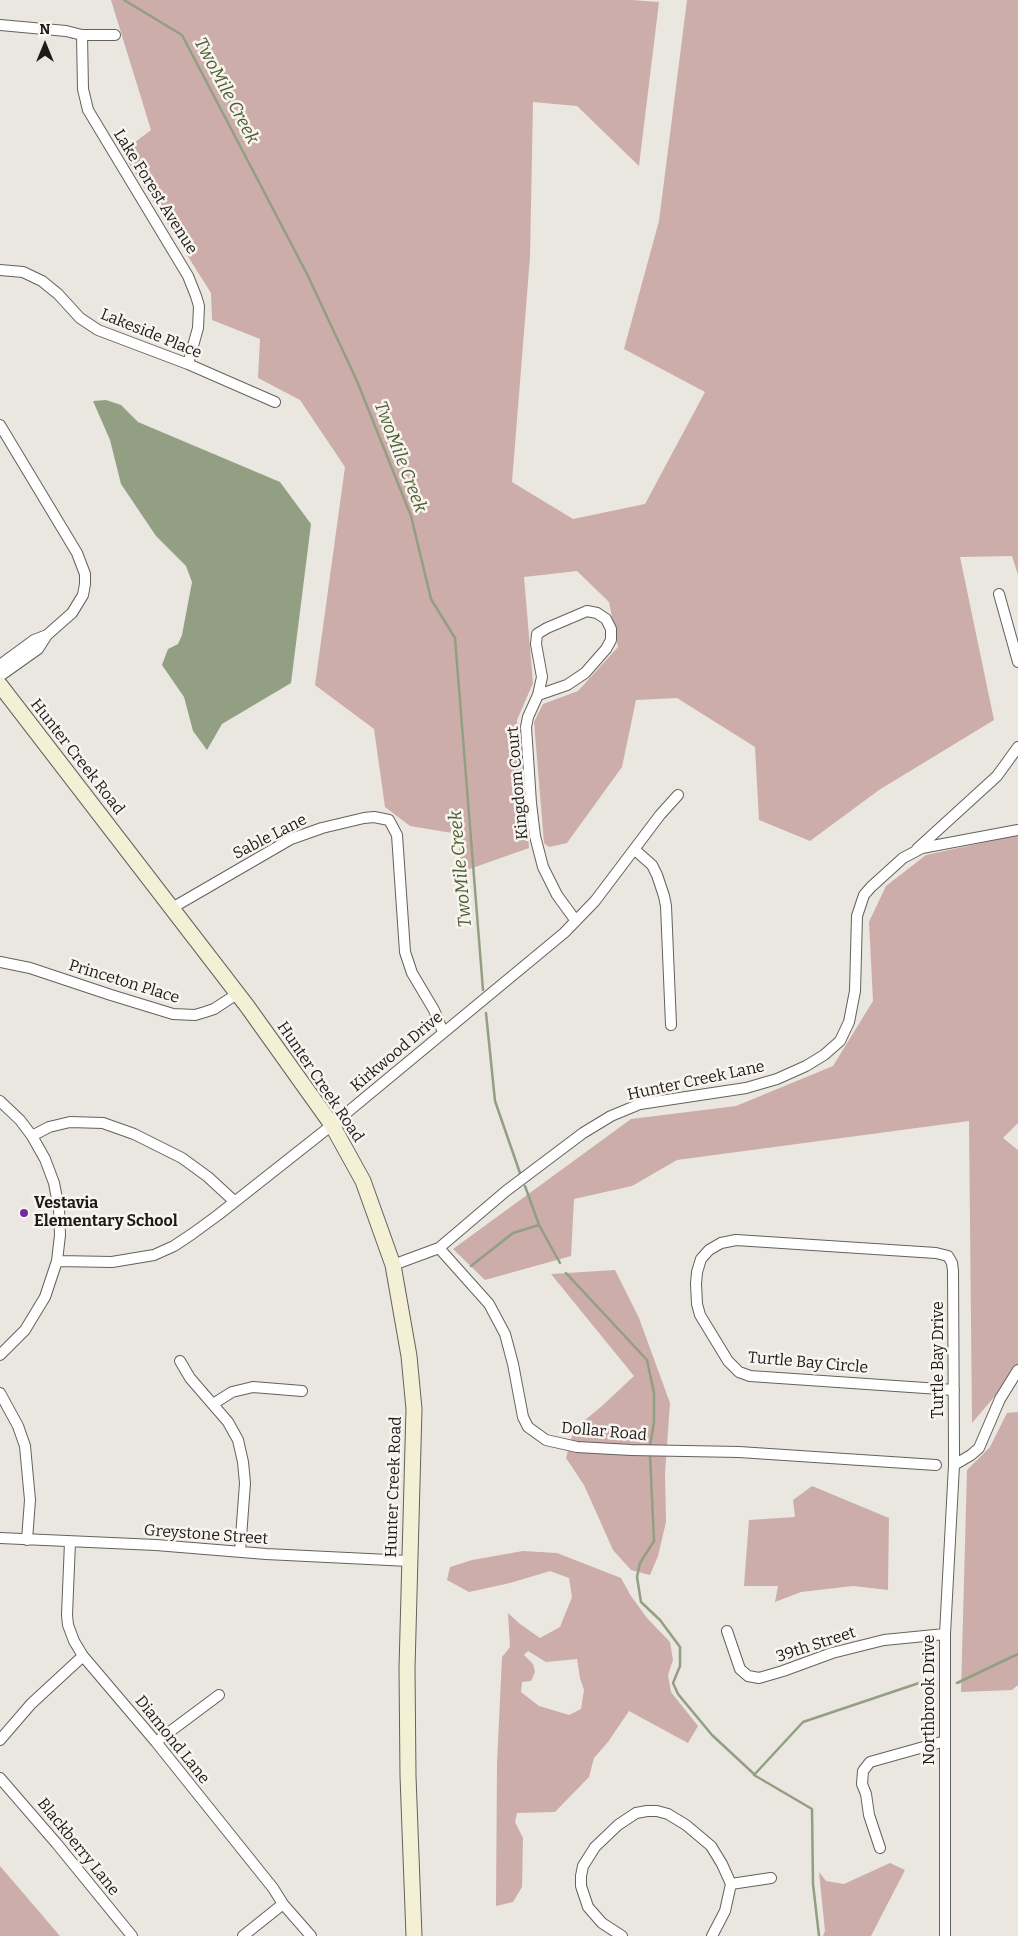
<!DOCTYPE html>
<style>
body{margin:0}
#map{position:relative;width:1018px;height:1936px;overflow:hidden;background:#eae7e1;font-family:Bitter,serif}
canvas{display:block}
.north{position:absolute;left:20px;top:20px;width:50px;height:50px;-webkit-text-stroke:4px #f8f4ef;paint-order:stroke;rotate:0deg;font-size:14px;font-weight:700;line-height:20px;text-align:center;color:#1c1a19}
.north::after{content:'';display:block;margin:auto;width:18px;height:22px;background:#1c1a19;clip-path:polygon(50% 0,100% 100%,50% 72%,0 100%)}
</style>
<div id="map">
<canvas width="1018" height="1936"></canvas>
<div class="north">N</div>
</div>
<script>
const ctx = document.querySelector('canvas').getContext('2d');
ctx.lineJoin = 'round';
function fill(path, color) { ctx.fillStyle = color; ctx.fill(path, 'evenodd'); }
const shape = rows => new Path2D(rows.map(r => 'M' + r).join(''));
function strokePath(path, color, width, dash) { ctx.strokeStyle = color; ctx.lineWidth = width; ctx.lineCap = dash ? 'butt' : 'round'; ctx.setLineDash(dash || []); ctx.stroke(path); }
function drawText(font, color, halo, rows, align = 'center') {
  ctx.font = font + ' Bitter,serif'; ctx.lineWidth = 5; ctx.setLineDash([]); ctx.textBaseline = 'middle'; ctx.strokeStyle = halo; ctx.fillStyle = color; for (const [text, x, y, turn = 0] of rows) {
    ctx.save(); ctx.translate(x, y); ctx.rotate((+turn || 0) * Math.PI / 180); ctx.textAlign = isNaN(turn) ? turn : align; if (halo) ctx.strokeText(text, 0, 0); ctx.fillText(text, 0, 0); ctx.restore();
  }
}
const green = shape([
 [111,0,632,0,659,2,639,166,577,106,533,102,530,257,512,482,573,519,645,504,705,392,624,349,659,221,687,0,1018,0,1018,575,1012,556,960,557,994,720,879,790,810,841,759,820,755,747,677,698,636,700,622,767,567,843,549,847,544,843,534,722,543,704,578,691,618,647,609,602,577,571,524,577,533,683,517,720,529,848,461,872,458,834,410,826,385,807,374,729,315,685,345,467,300,400,258,378,260,339,212,320,211,293,122,152,151,130],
 [1018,835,1018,1123,1003,1138,1018,1150,1018,1369,972,1423,969,1121,677,1160,632,1186,574,1199,571,1256,485,1280,453,1249,631,1119,736,1106,833,1066,873,1001,869,922,886,886,926,855],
 [615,1270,639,1318,670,1403,665,1473,666,1522,658,1556,650,1575,631,1570,613,1550,584,1485,566,1458,574,1429,602,1406,634,1376,551,1274],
 [1018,1412,1018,1685,1012,1690,961,1692,967,1470,990,1447,1007,1413],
 [812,1486,889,1518,888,1590,853,1586,801,1592,775,1602,778,1586,744,1586,749,1520,795,1517,793,1500],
 [523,1551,557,1553,621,1578,631,1596,647,1618,670,1642,673,1660,668,1675,671,1692,698,1726,688,1743,629,1711,608,1742,594,1758,589,1777,555,1812,517,1813,515,1822,523,1838,522,1887,513,1902,496,1906,497,1764,502,1657,510,1647,508,1613,520,1624,540,1638,560,1627,572,1597,569,1578,550,1571,510,1583,469,1592,447,1580,450,1567,472,1560],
 [528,1651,546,1662,577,1659,580,1678,584,1690,581,1709,569,1715,539,1706,521,1692,522,1682,531,1681,535,1672,533,1664,524,1655],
 [890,1863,905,1870,871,1936,823,1936,825,1931,819,1872,826,1881,844,1884],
 [0,1866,60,1936,0,1936]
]);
const water = shape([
 [106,400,121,405,138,422,280,482,311,524,291,683,222,724,207,750,193,731,184,697,162,665,168,649,178,644,182,635,192,582,186,566,156,536,121,484,110,440,93,401]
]);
const stream = shape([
 [124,0,182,35,307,274,357,381,411,516,431,599,455,638,483,990],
 [486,1013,495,1101,521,1176],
 [525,1186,539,1225,560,1263],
 [471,1266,513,1233,539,1225],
 [566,1273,647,1360,654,1393,654,1422,650,1446],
 [650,1455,654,1541,640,1563,637,1577,641,1602,660,1620,680,1647,680,1666,673,1683,678,1694,712,1735,754,1774],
 [957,1683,1018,1654],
 [819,1936,813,1884,812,1809,754,1775,803,1722,922,1682]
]);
const minor = shape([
 [0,25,66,31,82,35,115,35],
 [82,35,83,89,88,110,188,276,196,296,199,306,198,328,188,364],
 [0,270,23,272,42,281,58,294,80,318,98,330,188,364,275,402],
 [0,425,77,553,85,574,85,584,83,595,72,613,47,635,38,649,0,676],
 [999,594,1018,662],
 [587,611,597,613,606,619,611,629,611,640,606,649,585,673,567,685,538,695,542,677,536,644,537,634,547,628,587,611],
 [0,665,34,640,47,635],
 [538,695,528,717,526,727,531,803,535,836,543,867,557,895,576,921],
 [917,849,997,776,1018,747],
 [635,850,652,865,657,875,664,896,666,906,671,1025],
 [172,908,291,839,322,828,364,818,374,817,389,820,397,835,405,952,412,973,434,1010,443,1032],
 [0,962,30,968,111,995,173,1014,195,1015,205,1012,214,1009,237,994],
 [0,1101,20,1120,32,1136,45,1159,54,1183,59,1209,60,1235,57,1261,45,1297,25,1330,0,1355],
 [32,1136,49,1127,70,1122,103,1123,134,1134,182,1158,208,1177,234,1201],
 [439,1248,489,1304,505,1334,513,1364,523,1417,528,1427,546,1440,577,1447,631,1450,739,1452,936,1465],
 [57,1261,112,1262,154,1255,174,1246,192,1234,218,1215,332,1125,564,933,595,901,660,815,678,795],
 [393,1265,439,1248,506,1191,583,1133,611,1116,640,1104,746,1088,777,1079,806,1066,824,1055,840,1041,849,1022,855,991,857,916,864,895,871,887,903,858,922,848,1018,830],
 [180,1361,190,1378,228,1422,238,1440,243,1462,245,1483,240,1551],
 [0,1393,18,1426,25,1446,30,1500,27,1540],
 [213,1404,232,1392,253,1387,302,1391],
 [954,1465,971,1455,979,1448,1000,1399,1018,1370],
 [0,1538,156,1545,266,1554,409,1561],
 [70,1542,67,1615,68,1625,74,1641,83,1656,156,1742,273,1888,283,1904,311,1936],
 [727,1631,740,1669,748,1676,759,1678,783,1671,832,1653,884,1640,945,1634],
 [0,1740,31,1704,83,1656],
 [156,1742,219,1695],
 [0,1778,57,1844,132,1936],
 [880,1848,869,1815,866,1794,862,1784,863,1771,870,1762,945,1741],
 [731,1884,771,1878],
 [243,1936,283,1904],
 [622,1936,602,1923,588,1907,581,1886,581,1876,583,1866,595,1847,618,1825,636,1813,647,1811,657,1811,668,1814,686,1825,711,1846,722,1864,731,1884],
 [712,1936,725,1911,731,1884],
 [945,1936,945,1634,954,1465,954,1449,953,1271,952,1263,948,1256,936,1253,736,1240,721,1243,709,1250,701,1259,697,1272,696,1284,697,1304,700,1315,728,1361,739,1372,750,1376,954,1390]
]);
const secondary = shape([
 [0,685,247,1006,332,1125,363,1181,393,1265,409,1356,414,1409,407,1668,408,1776,414,1936]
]);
const markers = [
 [24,1213,5,"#732da1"]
];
const streetNames = [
 ["Lake Forest Avenue",155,192,58],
 ["Lakeside Place",151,334,22],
 ["Hunter Creek Road",77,757,52],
 ["Kingdom Court",518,783,-95],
 ["Sable Lane",270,837,-27],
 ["Princeton Place",124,982,17],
 ["Kirkwood Drive",397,1052,-40],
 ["Hunter Creek Lane",696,1081,-12],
 ["Hunter Creek Road",320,1082,56],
 ["Turtle Bay Drive",939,1360,-90],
 ["Turtle Bay Circle",808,1363,5],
 ["Dollar Road",604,1432,5],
 ["Hunter Creek Road",394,1487,-88],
 ["Greystone Street",206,1535,4],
 ["39th Street",816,1645,-18],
 ["Northbrook Drive",930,1700,-90],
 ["Diamond Lane",172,1740,51],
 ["Blackberry Lane",78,1847,51]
];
const poiNames = [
 ["Vestavia",34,1204],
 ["Elementary School",34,1222]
];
const waterNames = [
 ["TwoMile Creek",226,91,62],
 ["TwoMile Creek",400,457,69],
 ["TwoMile Creek",461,869,-95]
];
fill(green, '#ccada9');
fill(water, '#929f82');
strokePath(stream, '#929f82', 2.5);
strokePath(minor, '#65615d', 12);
strokePath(secondary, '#65615d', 17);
strokePath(minor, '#fff', 10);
strokePath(secondary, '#f4f0d6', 15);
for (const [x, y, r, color] of markers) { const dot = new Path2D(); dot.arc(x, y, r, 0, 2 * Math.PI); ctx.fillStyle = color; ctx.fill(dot); strokePath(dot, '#f8f4ef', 2); }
drawText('16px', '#1c1a19', '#f8f4ef', streetNames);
drawText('bold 16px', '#1c1a19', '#f8f4ef', poiNames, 'left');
drawText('italic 18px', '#4c5e2f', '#f8f4ef', waterNames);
</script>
